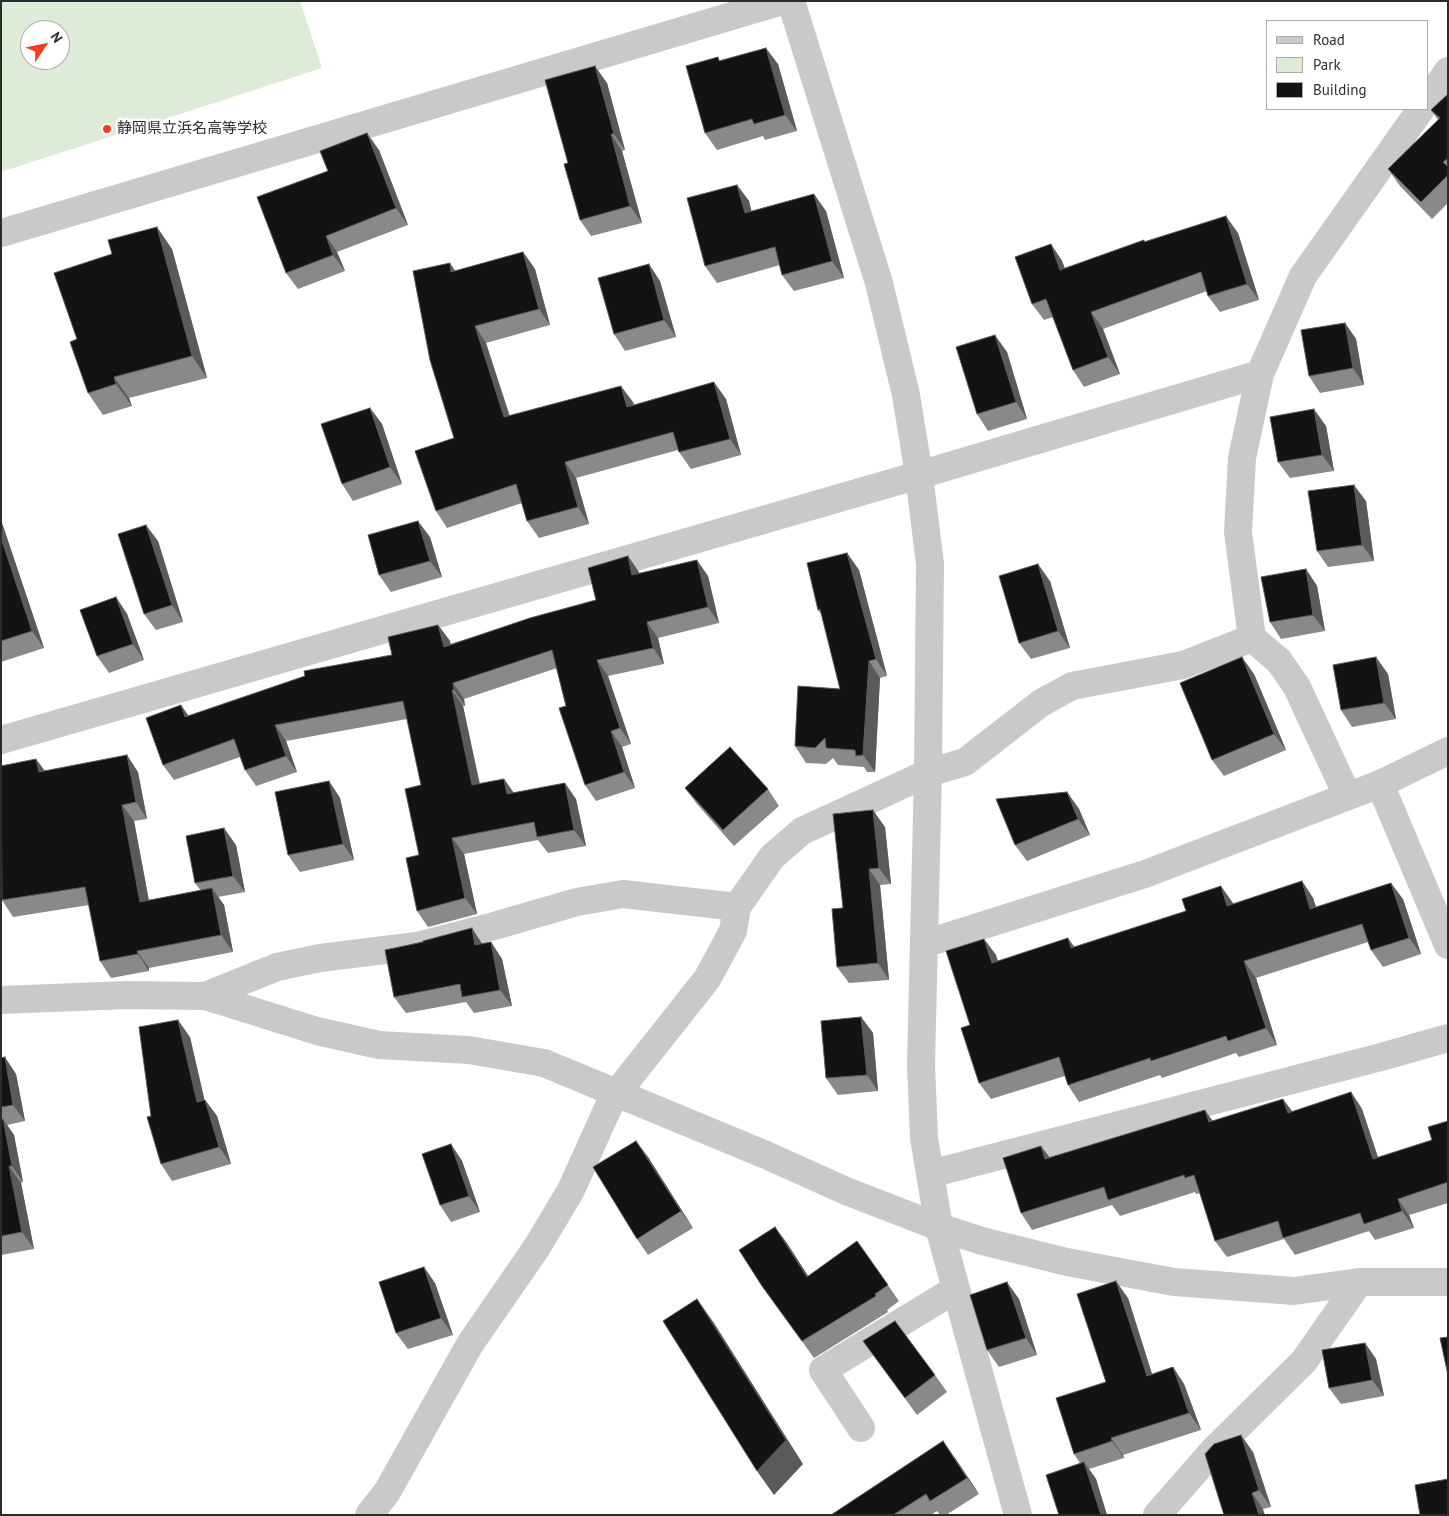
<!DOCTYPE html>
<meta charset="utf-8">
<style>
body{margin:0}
#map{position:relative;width:1449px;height:1516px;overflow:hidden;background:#fff;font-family:"PT Sans",sans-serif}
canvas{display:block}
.frame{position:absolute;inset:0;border:2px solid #2c2c2c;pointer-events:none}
.legend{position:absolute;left:1266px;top:20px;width:162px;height:90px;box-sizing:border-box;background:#fff;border:1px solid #ababab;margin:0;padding:6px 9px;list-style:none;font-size:15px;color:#2c2c2c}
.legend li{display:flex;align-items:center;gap:10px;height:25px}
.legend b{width:25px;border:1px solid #ababab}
.north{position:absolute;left:20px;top:20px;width:50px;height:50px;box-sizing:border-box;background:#fff;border:1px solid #ababab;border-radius:50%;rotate:56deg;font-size:14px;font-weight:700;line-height:20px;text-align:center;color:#2c2c2c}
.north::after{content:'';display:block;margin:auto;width:18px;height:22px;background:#f23e1e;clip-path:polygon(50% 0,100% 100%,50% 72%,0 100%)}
</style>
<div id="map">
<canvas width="1449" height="1516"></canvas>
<div class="frame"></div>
<ul class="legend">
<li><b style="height:6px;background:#c9c9c9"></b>Road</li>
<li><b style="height:14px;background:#ddebd7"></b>Park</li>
<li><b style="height:14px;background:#131313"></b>Building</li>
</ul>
<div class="north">N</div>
</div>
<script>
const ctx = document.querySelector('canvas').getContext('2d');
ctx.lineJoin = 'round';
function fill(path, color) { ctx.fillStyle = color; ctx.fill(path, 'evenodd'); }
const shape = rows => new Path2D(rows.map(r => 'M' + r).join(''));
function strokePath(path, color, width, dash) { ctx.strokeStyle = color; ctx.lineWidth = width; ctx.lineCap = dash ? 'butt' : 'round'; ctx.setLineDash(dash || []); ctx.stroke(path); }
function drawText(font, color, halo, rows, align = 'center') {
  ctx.font = font + ' "PT Sans","Noto Sans JP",sans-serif'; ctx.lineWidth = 5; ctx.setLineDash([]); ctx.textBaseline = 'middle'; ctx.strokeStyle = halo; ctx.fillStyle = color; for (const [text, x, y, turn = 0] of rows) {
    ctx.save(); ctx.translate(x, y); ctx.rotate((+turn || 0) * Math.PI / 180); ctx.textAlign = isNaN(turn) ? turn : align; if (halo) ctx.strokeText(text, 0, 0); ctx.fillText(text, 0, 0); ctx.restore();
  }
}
const green = shape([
 [1,1,300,1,322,68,1,172],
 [30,30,60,30,60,60,30,60]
]);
const minor = shape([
 [1428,100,1448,71],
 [1,233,782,1],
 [1,740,919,475,1260,374],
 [1380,784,1448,945],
 [1347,795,1297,687,1279,661,1252,638,1238,532,1242,458,1260,374,1303,276,1421,109],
 [205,996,277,967,320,958,417,946,494,926,577,902,623,894,737,907],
 [1,1000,127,995,205,996,317,1031,379,1045,469,1050,544,1063,766,1155,846,1191,939,1227,982,1241,1067,1262,1174,1282,1294,1291,1359,1282,1448,1282],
 [930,1174,1381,1057,1448,1038],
 [861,1428,823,1370,956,1289],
 [369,1515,387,1492,470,1344,537,1247,571,1190,608,1108,616,1094,707,979,733,931,737,907,772,857,802,831,928,773,965,762,1041,703,1072,686,1183,665,1252,638],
 [1157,1515,1213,1451,1304,1361,1359,1282]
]);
const tertiary = shape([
 [791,1,879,283,906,395,919,475,930,564,928,773,921,1065,924,1138,939,1227,1018,1515],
 [924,944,1145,874,1380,784,1448,751]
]);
const wall = shape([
 [718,57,720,61,778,64,797,131,765,140,763,136,717,150,705,133],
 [607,83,625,150,622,151,642,223,591,236,580,220,568,163],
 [1448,94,1448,203,1432,219,1400,186,1388,169,1438,120,1431,110],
 [379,150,408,225,337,252,345,271,298,289,286,273,328,171],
 [737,185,749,201,751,211,826,211,844,278,794,291,782,275,780,265,717,283,705,266],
 [1238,233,1259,300,1220,312,1208,296,1207,291,1103,329,1120,374,1084,387,1073,370,1053,317,1044,320,1032,304,1051,244,1062,261,1065,269,1144,240,1145,242],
 [172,249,207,378,129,398,132,406,103,415,88,393,77,339],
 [523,252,535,269,550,325,486,343,510,416,633,402,634,405,726,399,741,455,691,469,679,452,678,450,576,478,589,524,539,538,527,521,522,503,447,528,436,511,454,438,455,271],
 [660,281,676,337,625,351,614,334],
 [1345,323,1356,339,1364,385,1320,393,1309,376],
 [1007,352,1027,419,988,431,977,414],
 [370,408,382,424,402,484,353,501,342,484],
 [1326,426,1334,471,1290,478,1278,462],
 [1366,501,1374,561,1328,567,1317,551],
 [1,520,44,648,1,662],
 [430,537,442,577,391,592,379,575],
 [158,541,183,622,156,630,144,614],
 [847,553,859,570,887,676,880,678,875,772,867,772,864,767,838,765,833,758,826,764,806,763,795,746,840,689,822,615,818,610],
 [1306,569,1317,586,1325,631,1281,639,1270,622],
 [639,572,639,573,708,576,719,623,658,638,664,664,608,676,631,744,622,747,635,788,596,801,585,785,557,668,464,699,465,706,463,706,480,784,504,779,514,793,576,799,586,846,548,853,538,840,464,854,477,914,428,927,417,911,421,785,407,719,286,741,297,772,256,786,245,770,240,757,174,780,163,765,181,705,188,716,392,655,438,625,450,641,450,644,596,600],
 [1050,581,1070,648,1031,659,1019,643],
 [116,597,127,614,144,660,109,673,97,656],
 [1254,674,1286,750,1224,776,1212,760],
 [1388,674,1396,719,1352,727,1341,710],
 [45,771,138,772,147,819,134,821,149,900,201,891,195,883,236,845,245,892,218,897,224,905,233,952,149,968,149,971,111,978,100,961,89,905,13,917,2,900],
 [329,781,340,798,354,860,300,872,288,855],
 [685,788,768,789,779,806,734,846,697,804],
 [1067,792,1079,809,1090,835,1027,861,1015,845],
 [885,827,891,884,880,885,889,980,849,983,837,967,843,908],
 [1302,881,1313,898,1316,907,1403,899,1421,954,1383,967,1371,950,1368,942,1256,978,1277,1045,1239,1057,1236,1053,1162,1078,1160,1075,1079,1102,1068,1085,1065,1076,991,1099,979,1083,970,1025,984,939,996,955,997,961,1074,947,1233,903,1233,904],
 [491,942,502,959,512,1006,474,1013,466,1002,406,1013,394,997,483,944],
 [861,1017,873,1033,878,1091,838,1095,826,1078],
 [190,1037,204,1100,205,1100,217,1116,231,1164,172,1181,161,1164,151,1116],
 [1,1058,16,1074,25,1121,7,1125,14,1135,23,1182,21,1183,34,1249,1,1255],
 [1351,1092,1362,1109,1378,1157,1432,1140,1448,1121,1448,1203,1409,1215,1414,1228,1375,1240,1369,1231,1295,1255,1284,1239,1227,1257,1215,1241,1200,1193,1196,1194,1195,1192,1120,1216,1112,1205,1032,1230,1021,1213,1049,1157,1213,1121,1292,1112],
 [636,1141,648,1157,693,1228,648,1255,637,1239],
 [451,1144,462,1161,480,1212,451,1222,440,1205],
 [775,1227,808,1276,857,1241,899,1301,887,1310,888,1312,814,1358,774,1303],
 [435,1283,453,1335,408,1349,396,1333],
 [1128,1298,1152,1374,1173,1367,1184,1384,1201,1430,1123,1455,1124,1458,1089,1469,1096,1479,1107,1515,1059,1515,1080,1463,1074,1454,1106,1382],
 [1019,1299,1037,1355,999,1367,987,1350],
 [863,1341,935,1375,947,1392,917,1415],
 [1365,1343,1376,1359,1384,1396,1341,1404,1329,1388],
 [1253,1452,1271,1507,1263,1509,1224,1515],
 [955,1458,979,1494,946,1515,940,1515,937,1511,931,1515,831,1515]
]);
const shadedWall = shape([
 [766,48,778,64,797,131,785,115],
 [595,66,607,83,625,150,614,134],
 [367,133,379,150,408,225,396,208],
 [611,134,622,151,642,223,630,206],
 [737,185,749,201,756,229,745,213],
 [814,194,826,211,844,278,832,261],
 [1226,216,1238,233,1259,300,1247,284],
 [157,227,172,249,207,378,192,356],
 [326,236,337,252,345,271,333,255],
 [1051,244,1062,261,1072,287,1060,270],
 [523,252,535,269,550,325,539,309],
 [450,263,461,280,451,272],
 [649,264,660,281,676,337,664,320],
 [1091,312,1103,329,1120,374,1108,357],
 [1345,323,1356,339,1364,385,1353,368],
 [475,326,486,343,515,434,504,417],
 [995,335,1007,352,1027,419,1016,402],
 [114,377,129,398,132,406,116,384],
 [714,382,726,399,741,455,730,439],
 [621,386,633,402,639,424,627,407],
 [370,408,382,424,402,484,390,467],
 [1314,409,1326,426,1334,471,1322,455],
 [565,462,576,478,589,524,578,507],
 [1354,485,1366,501,1374,561,1362,545],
 [1,520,44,648,32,631,1,538],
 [418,521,430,537,442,577,430,561],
 [146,525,158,541,183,622,172,605],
 [847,553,859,570,887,676,876,659],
 [628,556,639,572,644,591,632,575],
 [697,560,708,576,719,623,708,607],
 [1038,564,1050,581,1070,648,1058,631],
 [1306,569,1317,586,1325,631,1313,615],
 [116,597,127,614,144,660,133,644],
 [647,622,658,638,664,664,653,648],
 [438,625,450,641,455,663,444,647],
 [1242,657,1254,674,1286,750,1274,734],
 [1376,657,1388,674,1396,719,1384,703],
 [597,660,608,676,631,744,620,728],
 [869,661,880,678,875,772,863,755],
 [453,683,464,699,465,706,454,690],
 [452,690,463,706,483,801,472,785],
 [181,705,192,721,185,717],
 [275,725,286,741,297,772,286,756],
 [611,731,622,747,635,788,624,772],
 [127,755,138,772,147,819,136,802],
 [36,759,48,775,39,772],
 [504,779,515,795,507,794],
 [329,781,340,798,354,860,343,844],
 [565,783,576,799,586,846,574,830],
 [1067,792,1079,809,1090,835,1078,819],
 [122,805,134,821,152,918,140,902],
 [873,810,885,827,891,884,879,868],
 [224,828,236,845,245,892,233,876],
 [452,838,464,854,477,914,465,898],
 [869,869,880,885,889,980,878,963],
 [1302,881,1313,898,1322,925,1310,909],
 [1391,883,1403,899,1421,954,1409,938],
 [1221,886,1233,903,1239,923,1227,906],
 [212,888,224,905,233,952,221,935],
 [472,928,483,945,475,945],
 [1068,938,1080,955,1071,948],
 [984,939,996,955,1004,980,992,963],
 [491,942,502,959,512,1006,500,990],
 [137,951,149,968,149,971,138,954],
 [1244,961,1256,978,1277,1045,1266,1028],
 [861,1017,873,1033,878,1091,867,1075],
 [178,1020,190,1037,209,1119,197,1102],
 [5,1057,16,1074,25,1121,13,1105],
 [1351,1092,1362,1109,1384,1176,1373,1159],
 [1283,1099,1295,1115,1288,1113],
 [205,1100,217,1116,231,1164,219,1147],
 [1205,1110,1217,1127,1209,1122],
 [3,1119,14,1135,23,1182,12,1166],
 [636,1141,648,1157,693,1228,681,1211],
 [451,1144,462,1161,480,1212,469,1196],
 [1041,1146,1053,1162,1045,1159],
 [9,1166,21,1183,34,1249,22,1232],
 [1398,1199,1409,1215,1414,1228,1402,1211],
 [775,1227,787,1243,819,1293,807,1277],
 [424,1267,435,1283,453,1335,441,1318],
 [1116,1281,1128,1298,1158,1393,1147,1376],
 [1007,1282,1019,1299,1037,1355,1026,1338],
 [697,1299,714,1323,803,1464,774,1495,757,1471],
 [1365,1343,1376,1359,1384,1396,1372,1380],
 [1173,1367,1184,1384,1201,1430,1189,1413],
 [1241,1435,1253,1452,1271,1507,1259,1490],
 [1111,1438,1123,1455,1124,1458,1112,1441],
 [943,1441,955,1458,979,1494,967,1478],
 [1084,1462,1096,1479,1107,1515,1101,1515],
 [1252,1493,1263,1509,1265,1515,1259,1515]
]);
const building = shape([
 [766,48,785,115,754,124,752,119,705,133,686,66,718,57,719,61,766,48],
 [595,66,614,134,611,134,630,206,580,220,564,164,568,163,545,80,595,66],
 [1448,94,1448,158,1443,162,1448,167,1448,175,1421,202,1388,169,1440,118,1431,110,1448,94],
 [367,133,396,208,326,236,333,255,286,273,257,197,328,171,320,151,367,133],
 [737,185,745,213,814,194,832,261,782,275,775,247,705,266,687,198,737,185],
 [1226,216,1247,284,1208,296,1201,272,1091,312,1108,357,1073,370,1046,299,1032,304,1015,257,1051,244,1060,270,1144,240,1144,242,1226,216],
 [157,227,192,356,114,377,116,384,88,393,70,342,77,339,54,273,112,254,108,240,157,227],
 [523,252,539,309,475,326,504,417,621,386,627,407,714,382,730,439,679,452,673,432,565,462,578,507,527,521,516,484,436,511,415,451,454,438,430,360,413,271,450,263,451,272,523,252],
 [649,264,664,320,614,334,598,278,649,264],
 [1345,323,1353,368,1309,376,1301,330,1345,323],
 [995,335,1016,402,977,414,956,347,995,335],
 [370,408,390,467,342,484,321,424,370,408],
 [1314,409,1322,455,1278,462,1270,417,1314,409],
 [1354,485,1362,545,1317,551,1308,491,1354,485],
 [418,521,430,561,379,575,368,535,418,521],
 [146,525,172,605,144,614,118,534,146,525],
 [1,538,32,631,1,641,1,538],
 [847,553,876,659,869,661,863,755,856,756,855,750,826,748,825,738,815,748,795,746,798,686,840,689,820,609,818,610,807,563,847,553],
 [628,556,632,575,697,560,708,607,647,622,653,648,597,660,620,728,611,731,624,772,585,785,559,708,566,706,552,650,453,683,454,690,452,690,472,785,504,779,507,794,565,783,574,830,537,837,534,822,452,838,465,898,417,911,406,858,419,855,405,789,421,785,403,701,275,725,286,756,245,770,234,739,163,765,146,718,181,705,185,717,305,676,304,671,392,655,388,637,438,625,444,647,530,618,596,600,588,568,628,556],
 [1038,564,1058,631,1019,643,999,576,1038,564],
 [1306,569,1313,615,1270,622,1261,577,1306,569],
 [116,597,133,644,97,656,80,610,116,597],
 [1242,657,1274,734,1212,760,1180,683,1242,657],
 [1376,657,1384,703,1341,710,1333,665,1376,657],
 [730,747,768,789,723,830,685,788,730,747],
 [127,755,136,802,122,805,140,902,212,888,221,935,137,951,138,954,100,961,85,887,2,900,1,766,36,759,39,772,127,755],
 [329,781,343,844,288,855,275,792,329,781],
 [1067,792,1078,819,1015,845,996,799,1067,792],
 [873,810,879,868,869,869,878,963,837,967,832,909,843,908,833,814,873,810],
 [224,828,233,876,195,883,186,836,224,828],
 [1302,881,1310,909,1391,883,1409,938,1371,950,1362,924,1244,961,1266,1028,1228,1041,1226,1036,1151,1061,1150,1058,1068,1085,1059,1057,979,1083,961,1028,970,1025,946,951,984,939,992,963,1068,938,1071,948,1186,911,1182,899,1221,886,1227,906,1302,881],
 [472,928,475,945,491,942,500,990,462,997,460,984,394,997,385,950,423,942,423,941,472,928],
 [861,1017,867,1075,826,1078,821,1021,861,1017],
 [178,1020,197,1102,205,1100,219,1147,161,1164,147,1117,151,1116,139,1027,178,1020],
 [5,1057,13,1105,1,1107,1,1058,5,1057],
 [1351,1092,1373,1159,1432,1140,1428,1127,1448,1121,1448,1182,1398,1199,1402,1211,1364,1224,1360,1213,1283,1238,1278,1221,1215,1241,1194,1175,1185,1178,1184,1175,1108,1200,1104,1187,1021,1213,1003,1158,1041,1146,1045,1159,1205,1110,1209,1122,1283,1099,1288,1113,1351,1092],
 [1,1119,3,1119,12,1166,9,1166,22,1232,1,1236,1,1119],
 [636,1141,681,1211,637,1239,593,1167,636,1141],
 [451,1144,469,1196,440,1205,422,1154,451,1144],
 [775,1227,807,1277,857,1241,888,1285,875,1294,876,1296,802,1341,762,1286,739,1250,775,1227],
 [424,1267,441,1318,396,1333,379,1282,424,1267],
 [1116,1281,1147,1376,1173,1367,1189,1413,1111,1438,1112,1441,1074,1454,1056,1398,1106,1382,1077,1294,1116,1281],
 [1007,1282,1026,1338,987,1350,970,1295,1007,1282],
 [697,1299,786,1440,757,1471,663,1321,697,1299],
 [895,1321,935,1375,905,1398,863,1341,895,1321],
 [1448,1337,1448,1375,1440,1338,1448,1337],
 [1365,1343,1372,1380,1329,1388,1322,1350,1365,1343],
 [1241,1435,1259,1490,1252,1493,1259,1515,1224,1515,1205,1454,1214,1444,1241,1435],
 [943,1441,967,1478,930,1501,926,1494,893,1515,831,1515,943,1441],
 [1084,1462,1101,1515,1059,1515,1046,1475,1084,1462],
 [1448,1479,1448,1515,1420,1515,1415,1485,1448,1479]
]);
const markers = [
 [107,129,5,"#f23e1e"]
];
const poiNames = [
 ["静岡県立浜名高等学校",117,129]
];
fill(green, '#ddebd7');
strokePath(minor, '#c9c9c9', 28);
strokePath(tertiary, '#c9c9c9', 28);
fill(wall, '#898989');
fill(shadedWall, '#5a5a5a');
fill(building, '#131313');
strokePath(building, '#5a5a5a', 1);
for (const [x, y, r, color] of markers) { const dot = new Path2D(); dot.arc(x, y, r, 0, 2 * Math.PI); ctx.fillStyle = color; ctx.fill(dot); strokePath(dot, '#fff', 2); }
drawText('15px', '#2c2c2c', '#fff', poiNames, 'left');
</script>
